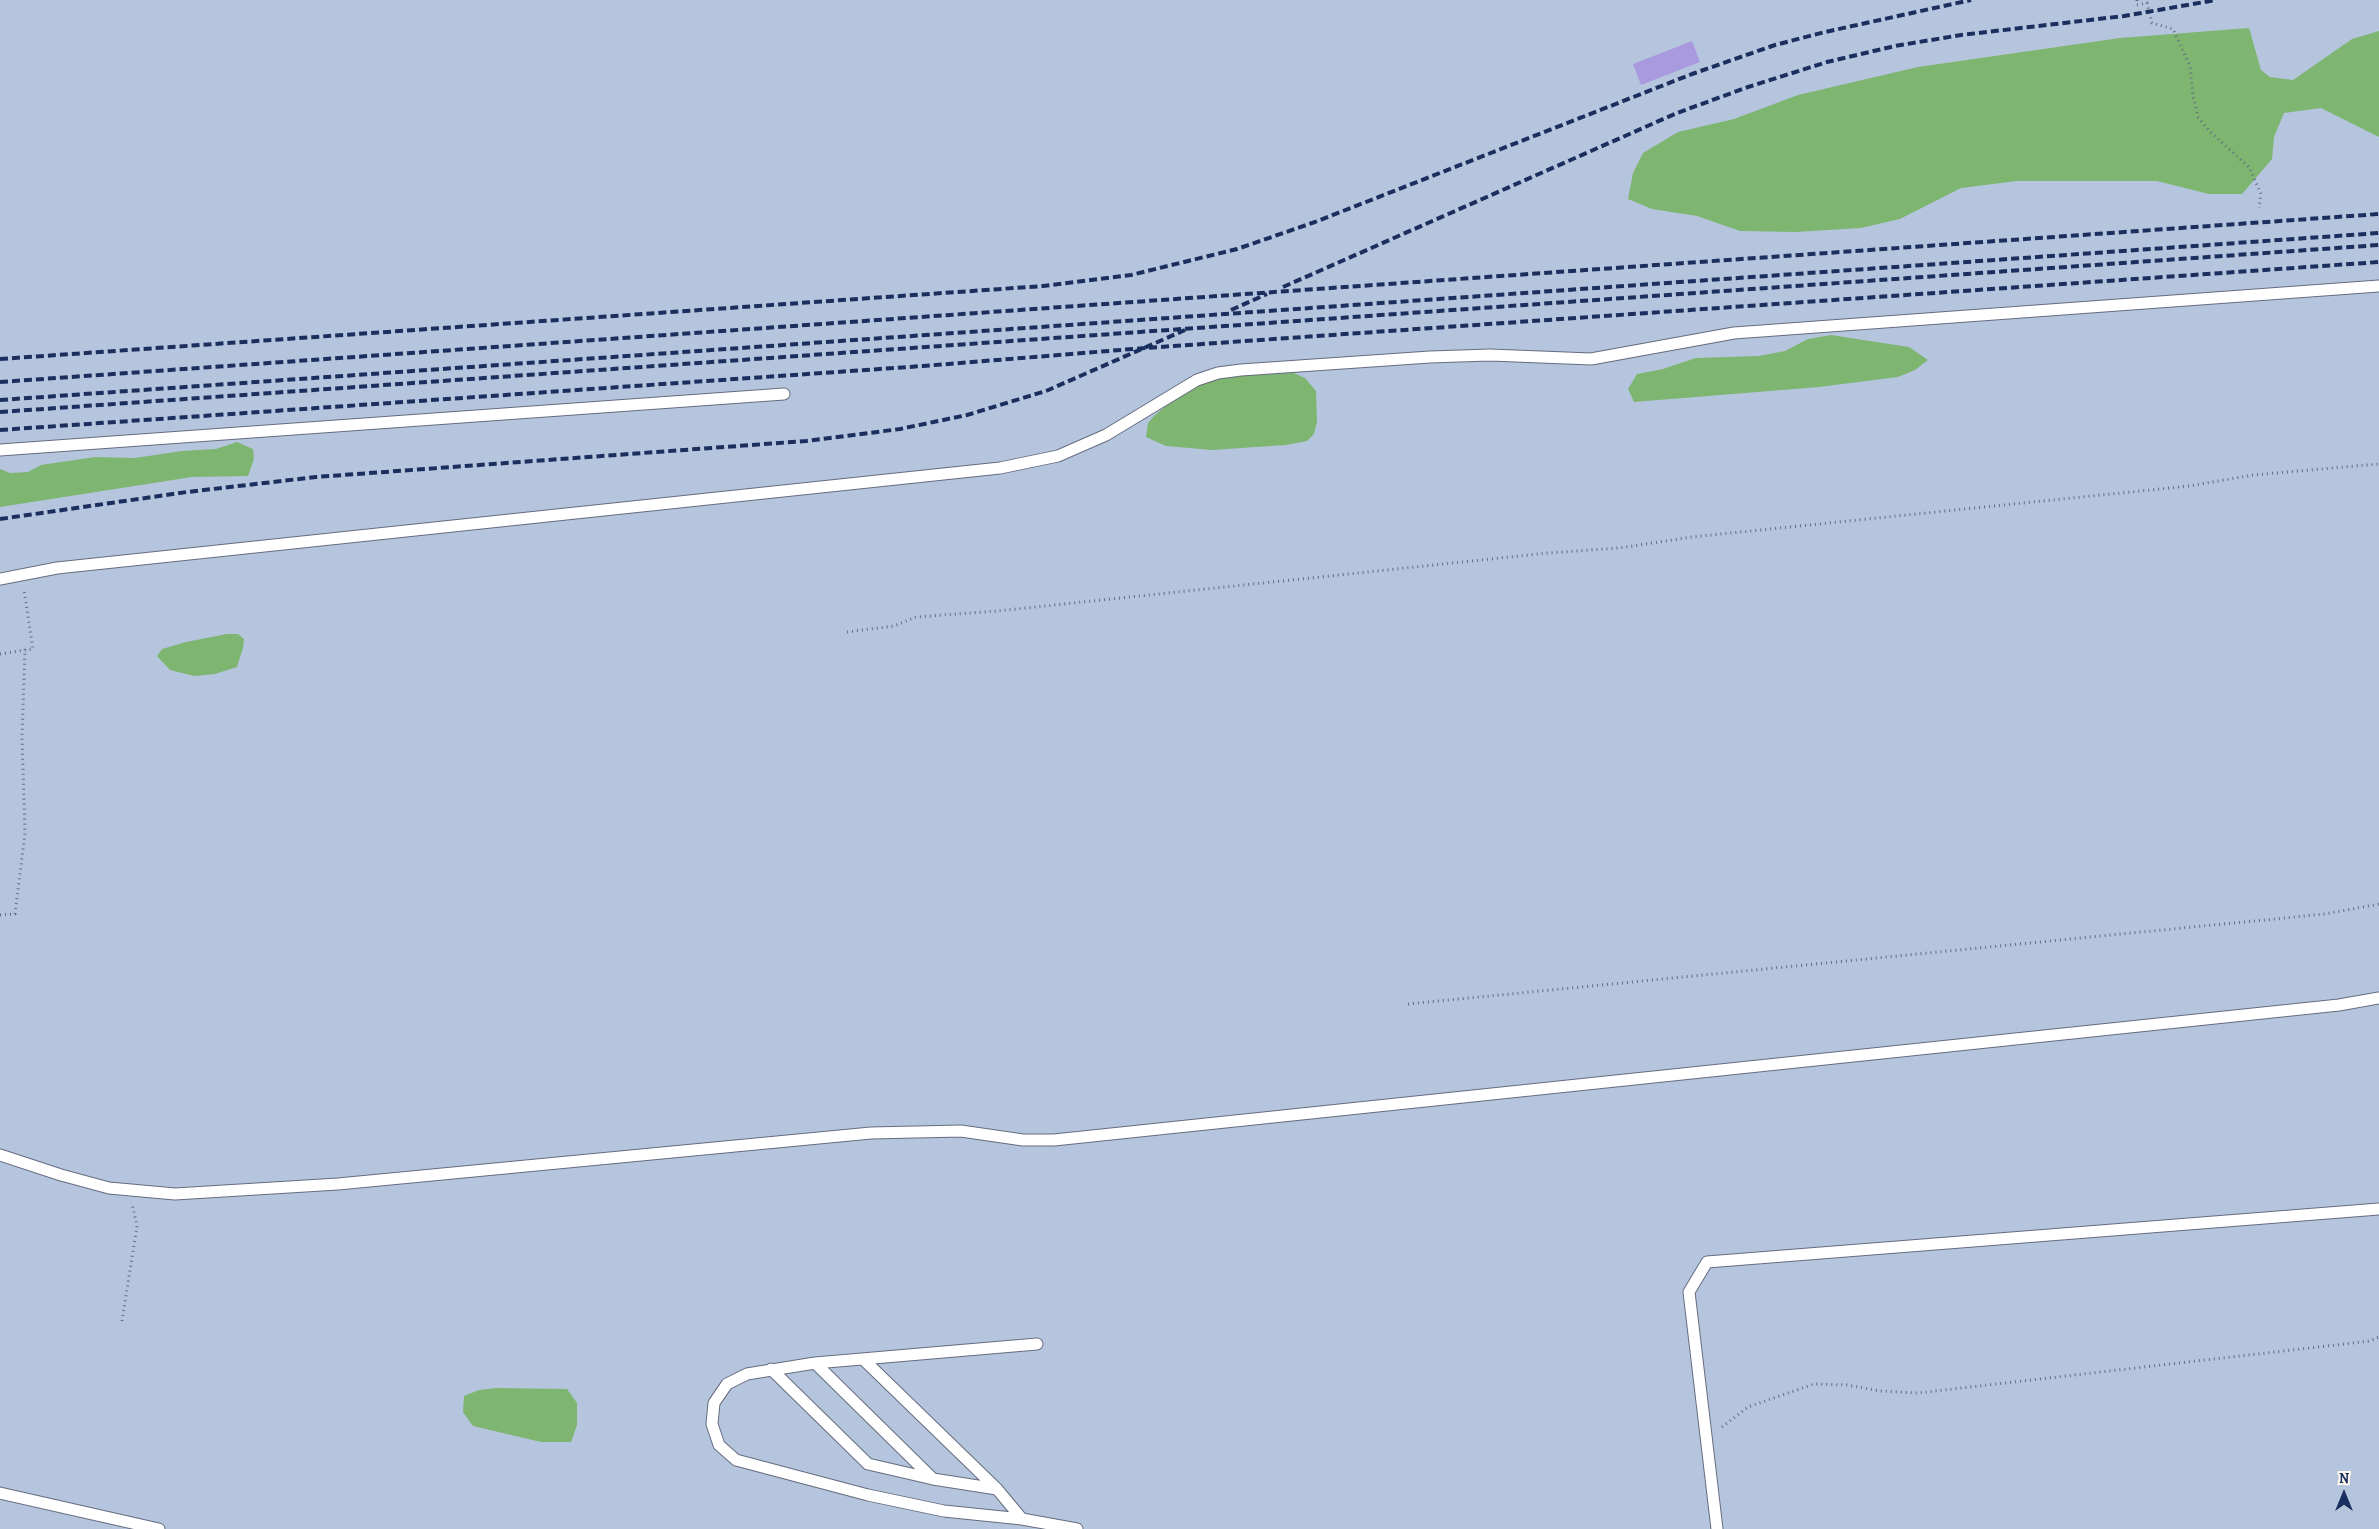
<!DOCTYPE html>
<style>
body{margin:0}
#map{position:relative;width:2379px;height:1529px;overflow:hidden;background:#efdcbb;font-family:Alegreya,serif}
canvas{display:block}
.north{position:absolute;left:2319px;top:1469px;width:50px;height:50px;-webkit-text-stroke:4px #fbf7ec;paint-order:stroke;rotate:0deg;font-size:14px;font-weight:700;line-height:20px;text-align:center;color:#1b2f5e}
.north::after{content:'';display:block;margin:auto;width:18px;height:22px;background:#1b2f5e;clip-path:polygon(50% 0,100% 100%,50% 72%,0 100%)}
</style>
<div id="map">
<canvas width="2379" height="1529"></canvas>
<div class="north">N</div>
</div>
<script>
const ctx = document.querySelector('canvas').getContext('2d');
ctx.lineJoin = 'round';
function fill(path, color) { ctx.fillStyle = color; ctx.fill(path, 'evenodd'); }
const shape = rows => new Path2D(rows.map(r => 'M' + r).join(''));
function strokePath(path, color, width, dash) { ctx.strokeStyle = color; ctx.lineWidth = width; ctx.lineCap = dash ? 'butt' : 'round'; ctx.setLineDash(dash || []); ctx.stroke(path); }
const industrial = shape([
 [0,0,2379,0,2379,1529,0,1529]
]);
const forest = shape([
 [2249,28,2261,70,2270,77,2293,80,2352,39,2379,31,2379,137,2321,108,2284,113,2274,137,2272,159,2242,194,2209,194,2157,181,2017,181,1961,188,1900,219,1861,228,1796,232,1740,231,1697,216,1652,209,1628,199,1633,173,1643,153,1678,132,1734,119,1798,95,1918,67,2120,38],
 [1831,335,1909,347,1928,360,1915,370,1898,377,1819,387,1634,402,1628,389,1637,374,1663,369,1696,358,1759,356,1785,351,1808,339],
 [1280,367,1305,378,1316,391,1317,422,1314,434,1307,441,1286,445,1212,450,1166,446,1146,437,1148,423,1154,416,1194,382],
 [237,442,253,449,254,459,248,476,192,477,0,507,0,469,10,473,28,472,41,465,95,457,135,458,182,451,216,449],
 [227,634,238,634,244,639,243,648,237,667,215,674,194,676,170,670,157,656,162,649,186,642],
 [497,1388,567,1389,577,1403,577,1425,571,1442,541,1442,473,1426,463,1412,464,1396,479,1390]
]);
const building = shape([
 [1692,41,1700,62,1641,85,1633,64]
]);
const path = shape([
 [2137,0,2137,5,2147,3,2152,23,2173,29,2190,66,2193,96,2198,117,2209,131,2249,167,2261,194,2259,208],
 [847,632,894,626,916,617,997,611,1548,553,1619,548,1692,537,2189,486,2253,475,2379,464],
 [0,654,33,649,24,590],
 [0,915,15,914,25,833,22,738,25,649],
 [1408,1004,2325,914,2379,904],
 [122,1321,137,1226,132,1204],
 [1722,1427,1748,1407,1814,1384,1847,1385,1880,1391,1918,1393,2370,1341,2379,1337]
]);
const service = shape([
 [0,450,784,394],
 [0,579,57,568,1000,468,1058,456,1106,435,1197,380,1218,373,1241,370,1430,357,1490,355,1591,359,1734,333,2379,286],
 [0,1155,61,1175,109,1188,175,1194,338,1184,871,1133,961,1131,1023,1140,1054,1140,2339,1005,2379,998],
 [1037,1344,815,1363,747,1374,727,1384,714,1403,712,1424,719,1445,736,1460,868,1495,944,1511,1022,1519,1077,1529],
 [864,1360,997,1489,1022,1519],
 [815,1363,933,1479],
 [771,1369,868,1464,933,1479,997,1489],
 [0,1493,159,1529],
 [1717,1529,1689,1292,1707,1262,2379,1209]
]);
const rail = shape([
 [1283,287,1677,113,1748,87,1827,62,1895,46,1961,35,2124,16,2216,0],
 [1231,310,1267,294],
 [0,359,1043,286,1131,275,1237,249,1315,222,1692,74,1775,45,1825,32,1971,0],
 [0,382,2379,214],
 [0,400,2379,233],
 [0,412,2379,245],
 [0,430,923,366,1145,348,2379,262],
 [0,519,187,492,316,477,806,441,900,429,967,415,1046,391,1185,330]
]);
fill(industrial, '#b6c5de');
fill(forest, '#7eb571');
fill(building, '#a99ae0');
strokePath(service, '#656c7f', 13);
strokePath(path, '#656c7f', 3, [1, 4]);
strokePath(service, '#fff', 11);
strokePath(rail, '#1b2f5e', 4, [8, 4]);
</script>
